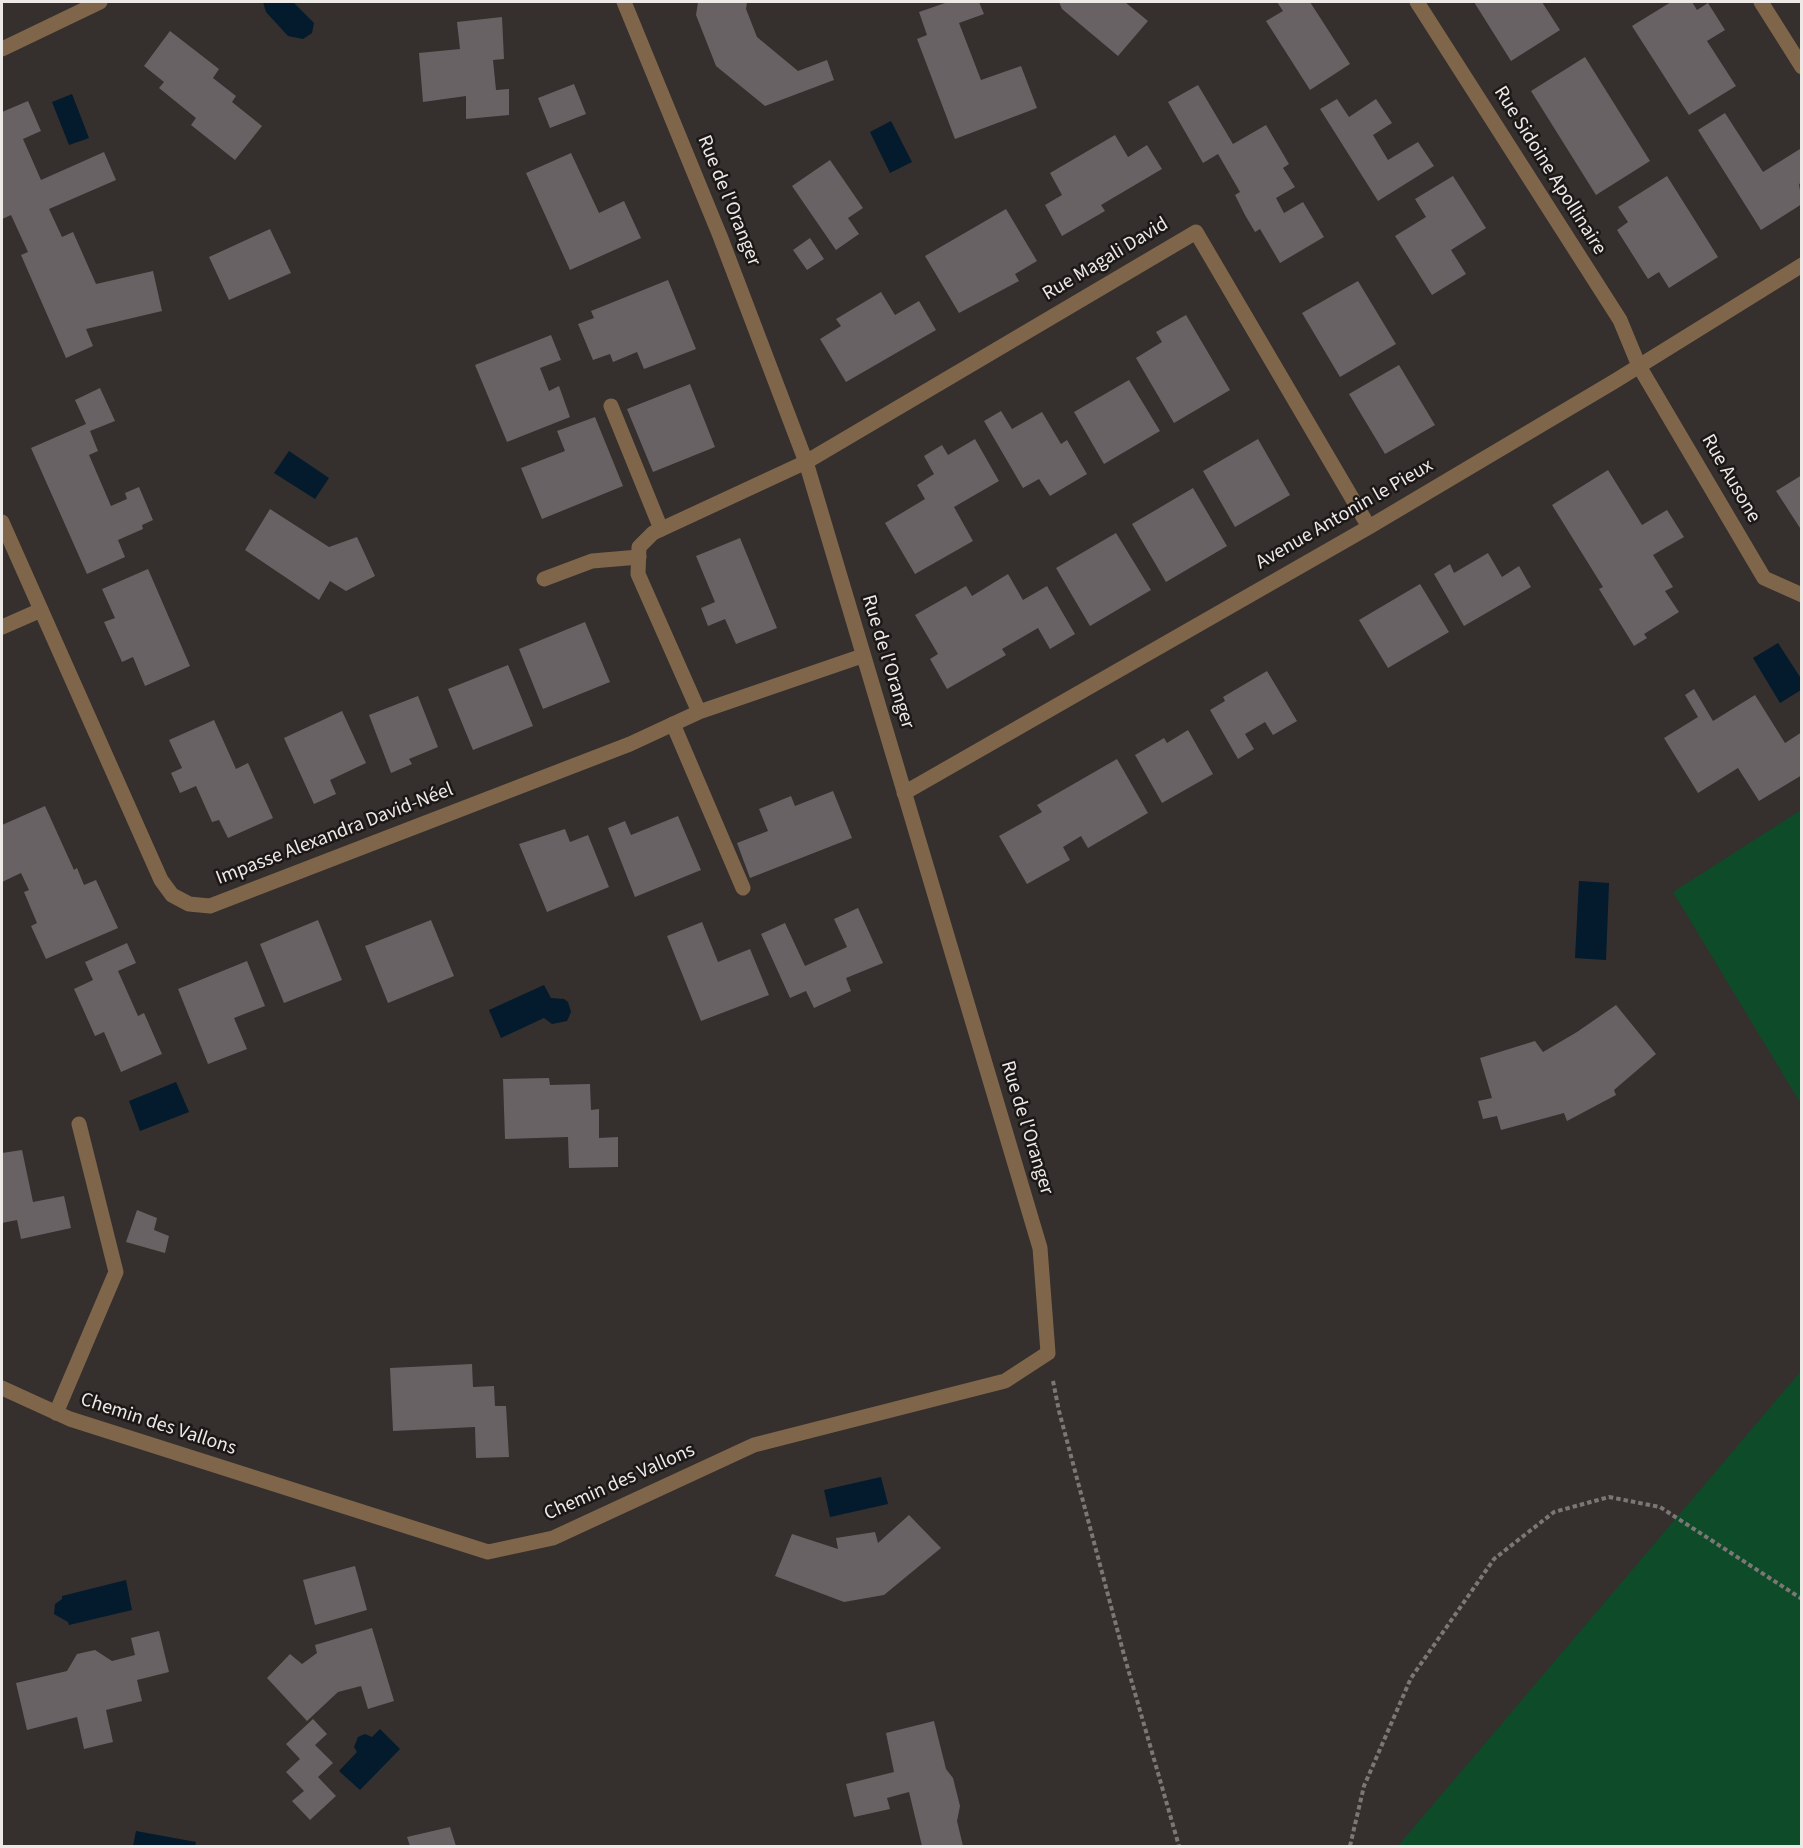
<!DOCTYPE html>
<meta charset="utf-8">
<style>
body{margin:0}
#map{position:relative;width:1803px;height:1848px;overflow:hidden;background:#352f2d;font-family:"Source Sans 3",sans-serif}
canvas{display:block}
.frame{position:absolute;inset:0;border:3px solid #ede9e7;pointer-events:none}
</style>
<div id="map">
<canvas width="1803" height="1848"></canvas>
<div class="frame"></div>
</div>
<script>
const ctx = document.querySelector('canvas').getContext('2d');
ctx.lineJoin = 'round';
function fill(path, color) { ctx.fillStyle = color; ctx.fill(path, 'evenodd'); }
const shape = rows => new Path2D(rows.map(r => 'M' + r).join(''));
function strokePath(path, color, width, dash) { ctx.strokeStyle = color; ctx.lineWidth = width; ctx.lineCap = dash ? 'butt' : 'round'; ctx.setLineDash(dash || []); ctx.stroke(path); }
function drawText(font, color, halo, rows, align = 'center') {
  ctx.font = font + ' "Source Sans 3",sans-serif'; ctx.lineWidth = 5; ctx.setLineDash([]); ctx.textBaseline = 'middle'; ctx.strokeStyle = halo; ctx.fillStyle = color; for (const [text, x, y, turn = 0] of rows) {
    ctx.save(); ctx.translate(x, y); ctx.rotate((+turn || 0) * Math.PI / 180); ctx.textAlign = isNaN(turn) ? turn : align; if (halo) ctx.strokeText(text, 0, 0); ctx.fillText(text, 0, 0); ctx.restore();
  }
}
const green = shape([
 [1801,810,1801,1104,1673,892],
 [1801,1371,1801,1846,1398,1846]
]);
const water = shape([
 [263,2,293,2,314,23,312,33,303,39,288,36,266,12],
 [72,94,89,138,69,145,52,102],
 [891,121,912,162,890,173,870,132],
 [289,451,329,478,315,499,274,473],
 [1778,643,1802,680,1801,690,1780,703,1753,658],
 [1579,881,1609,883,1606,960,1575,958],
 [544,985,551,998,564,999,568,1002,571,1012,567,1021,552,1024,544,1018,501,1038,489,1010],
 [176,1082,189,1112,140,1131,129,1101],
 [881,1477,888,1504,830,1517,824,1490],
 [126,1580,132,1610,69,1625,68,1622,54,1614,55,1604,62,1599,62,1596],
 [380,1729,400,1749,360,1790,339,1771,357,1752,354,1747,358,1737,365,1734,372,1737],
 [136,1831,196,1842,195,1846,133,1846]
]);
const building = shape([
 [698,2,747,2,746,9,757,37,798,71,827,60,834,80,765,106,716,66,696,15],
 [948,2,979,2,984,14,959,23,981,80,1021,66,1037,108,955,139,917,39,927,35,919,12],
 [1059,2,1125,2,1148,21,1118,56,1062,9],
 [1277,2,1310,2,1350,64,1310,90,1266,21,1283,11],
 [1474,2,1542,2,1560,30,1511,61],
 [1671,2,1692,2,1697,10,1708,3,1725,30,1707,41,1736,86,1689,115,1632,26],
 [502,17,504,59,493,60,496,90,509,89,509,115,466,119,466,96,423,102,419,53,460,49,457,22],
 [170,31,219,69,213,78,236,96,232,102,262,126,235,160,191,125,196,118,159,88,164,82,144,66],
 [1585,57,1650,161,1596,195,1531,91],
 [574,84,586,114,550,128,538,98],
 [1198,85,1233,144,1266,125,1289,164,1283,168,1295,187,1276,198,1284,213,1303,202,1324,237,1280,263,1260,229,1255,232,1245,215,1235,195,1240,192,1218,154,1203,163,1168,102],
 [1337,99,1349,117,1376,99,1392,123,1373,135,1388,160,1418,142,1434,166,1378,201,1320,109],
 [28,101,41,131,23,139,41,180,104,152,116,180,49,209,62,237,73,232,96,284,153,271,162,311,86,329,93,346,66,358,21,255,28,252,11,215,2,219,2,112],
 [1725,113,1763,172,1800,149,1802,151,1802,183,1799,184,1802,204,1761,230,1698,130],
 [1115,135,1128,157,1147,145,1162,169,1101,205,1105,211,1062,236,1045,205,1062,195,1050,173],
 [571,153,599,213,624,201,641,238,570,270,526,173],
 [830,160,863,208,848,218,859,234,836,250,792,186],
 [1453,176,1486,228,1451,250,1466,274,1432,295,1395,236,1426,217,1415,199],
 [1667,176,1718,257,1669,288,1659,272,1648,279,1617,230,1628,222,1618,207],
 [1006,209,1037,261,1015,274,1019,281,959,313,925,256],
 [270,229,291,273,229,300,209,257],
 [810,238,824,259,807,270,793,250],
 [668,280,696,349,644,369,637,352,613,362,610,354,593,360,578,324,594,318,591,311],
 [1358,281,1396,344,1340,377,1302,313],
 [881,292,895,315,919,301,936,330,846,382,820,339,841,326,836,319],
 [1186,315,1230,390,1174,423,1136,358,1162,342,1156,332],
 [551,335,561,360,540,368,549,391,559,386,570,417,507,442,475,365],
 [1399,365,1435,425,1385,454,1349,394],
 [1129,380,1160,431,1104,464,1074,412],
 [690,384,715,447,653,472,627,409],
 [100,388,115,421,90,431,98,451,89,455,111,506,127,499,125,493,139,487,153,520,142,525,143,529,118,540,125,557,87,574,31,448,86,424,75,400],
 [1001,411,1012,429,1042,412,1061,444,1067,440,1087,474,1050,496,1039,479,1023,488,984,421],
 [595,417,623,486,542,519,521,468,565,451,557,431],
 [975,439,999,481,954,507,973,541,915,574,885,523,925,499,917,485,934,474,924,456,942,445,948,455],
 [1258,439,1290,495,1235,527,1203,471],
 [1608,470,1642,525,1667,510,1684,537,1653,555,1673,587,1665,591,1679,612,1644,634,1647,638,1634,646,1599,589,1603,587,1552,505],
 [1802,475,1802,531,1776,491],
 [1193,488,1227,546,1166,582,1132,524],
 [270,509,329,547,357,537,375,576,346,591,330,581,319,600,291,581,245,550],
 [1116,533,1151,590,1090,626,1056,568],
 [740,538,777,628,736,644,725,619,708,626,701,608,715,602,696,556],
 [1488,553,1502,577,1519,566,1531,587,1464,626,1434,574,1450,564,1454,573],
 [148,569,190,666,145,686,133,657,122,662,104,622,115,618,102,589],
 [1008,574,1023,600,1047,586,1075,634,1050,649,1038,628,1002,649,1006,655,947,689,930,659,938,654,915,615,966,586,972,596],
 [1420,584,1449,632,1388,668,1359,620],
 [585,622,610,682,543,709,519,649],
 [508,665,533,726,473,750,448,689],
 [1267,671,1297,721,1273,735,1265,722,1245,734,1254,749,1238,759,1210,710,1225,701,1223,697],
 [1694,689,1713,721,1755,695,1785,743,1802,732,1802,775,1759,801,1738,768,1698,793,1664,738,1698,717,1685,695],
 [418,696,438,747,409,759,412,764,391,773,369,715],
 [342,711,366,763,330,780,336,794,314,804,284,738],
 [214,720,236,769,248,763,273,818,228,838,219,820,212,822,196,786,180,793,171,773,182,768,169,740],
 [1188,730,1213,774,1162,803,1135,755,1164,738,1167,743],
 [1117,759,1148,813,1088,848,1081,836,1063,847,1070,860,1027,884,999,836,1042,812,1037,805],
 [833,791,852,838,750,878,737,843,768,831,759,809,791,796,795,806],
 [45,806,74,870,77,868,84,885,96,880,118,928,46,959,31,926,37,923,24,892,29,890,21,873,2,882,2,825],
 [678,816,701,870,635,897,608,828,625,821,631,835],
 [565,829,570,842,588,835,609,887,547,912,519,844],
 [858,908,883,963,846,978,851,991,814,1008,806,991,790,998,761,934,785,923,805,966,847,947,834,919],
 [318,920,342,980,284,1003,260,944],
 [431,920,454,976,388,1003,365,946],
 [702,922,718,962,750,949,769,995,701,1021,667,936],
 [127,943,136,963,118,971,138,1016,144,1013,162,1054,121,1072,104,1032,95,1036,74,989,93,980,85,962],
 [247,961,265,1006,234,1018,247,1049,208,1064,178,989],
 [1616,1005,1656,1054,1614,1090,1616,1095,1567,1121,1564,1113,1501,1130,1497,1116,1483,1119,1478,1101,1492,1098,1480,1058,1535,1041,1543,1052,1577,1032],
 [549,1078,550,1085,590,1084,591,1110,599,1109,599,1138,618,1137,618,1167,569,1168,568,1137,505,1139,503,1079],
 [22,1150,33,1202,64,1196,71,1228,21,1239,17,1220,2,1223,2,1153],
 [137,1210,157,1218,154,1230,169,1236,165,1253,126,1242],
 [472,1364,473,1387,494,1386,495,1406,506,1406,509,1457,476,1458,475,1427,393,1431,390,1368],
 [909,1515,941,1548,884,1595,844,1602,775,1576,792,1534,838,1549,836,1538,875,1532,878,1543],
 [355,1566,367,1610,315,1625,303,1580],
 [372,1628,394,1701,368,1709,361,1686,338,1692,307,1721,267,1678,290,1654,302,1664,317,1653,315,1645],
 [159,1631,169,1672,137,1680,142,1701,106,1710,113,1742,84,1749,77,1717,27,1730,16,1683,67,1671,77,1654,95,1650,112,1661,135,1655,131,1638],
 [313,1719,327,1734,315,1745,333,1763,318,1777,336,1796,310,1820,292,1801,304,1791,286,1772,300,1759,286,1744],
 [934,1721,946,1769,953,1778,960,1806,957,1821,963,1846,922,1846,909,1792,887,1798,890,1809,854,1817,846,1784,894,1772,886,1733],
 [450,1827,456,1846,410,1846,407,1837]
]);
const path = shape([
 [1053,1381,1059,1411,1124,1655,1179,1846],
 [1350,1846,1364,1786,1411,1678,1494,1559,1554,1512,1609,1497,1660,1507,1802,1599]
]);
const lane = shape([
 [2,49,100,2],
 [611,406,661,529],
 [544,579,592,561,639,557],
 [2,627,41,610],
 [673,724,743,888],
 [56,1413,116,1272,79,1124]
]);
const street = shape([
 [1417,2,1620,320,1639,366,1764,578,1802,595],
 [1761,2,1802,67],
 [2,522,161,880,172,895,189,904,210,906,630,744,699,712,862,656],
 [699,712,638,574,639,547,653,533,806,462,1196,232,1369,527],
 [904,793,1369,527,1615,381,1802,265],
 [2,1388,70,1419,488,1552,553,1538,754,1445,1005,1381,1048,1353,1040,1248,806,462,720,236,624,2]
]);
const streetNames = [
 ["Rue Sidoine Apollinaire",1549,171,58],
 ["Rue de l'Oranger",728,201,68],
 ["Rue Magali David",1106,260,-31],
 ["Rue Ausone",1730,479,60],
 ["Avenue Antonin le Pieux",1345,515,-30],
 ["Rue de l'Oranger",887,662,73],
 ["Impasse Alexandra David-Néel",335,835,-21],
 ["Rue de l'Oranger",1026,1128,73],
 ["Chemin des Vallons",158,1425,18],
 ["Chemin des Vallons",620,1483,-24]
];
fill(green, '#0e4c29');
fill(water, '#031b2c');
fill(building, '#696264');
strokePath(path, '#7c7775', 4, [4.5, 3]);
strokePath(lane, '#7f664b', 15);
strokePath(street, '#7f664b', 15);
drawText('20px', '#ede9e7', '#1b1817', streetNames);
</script>
